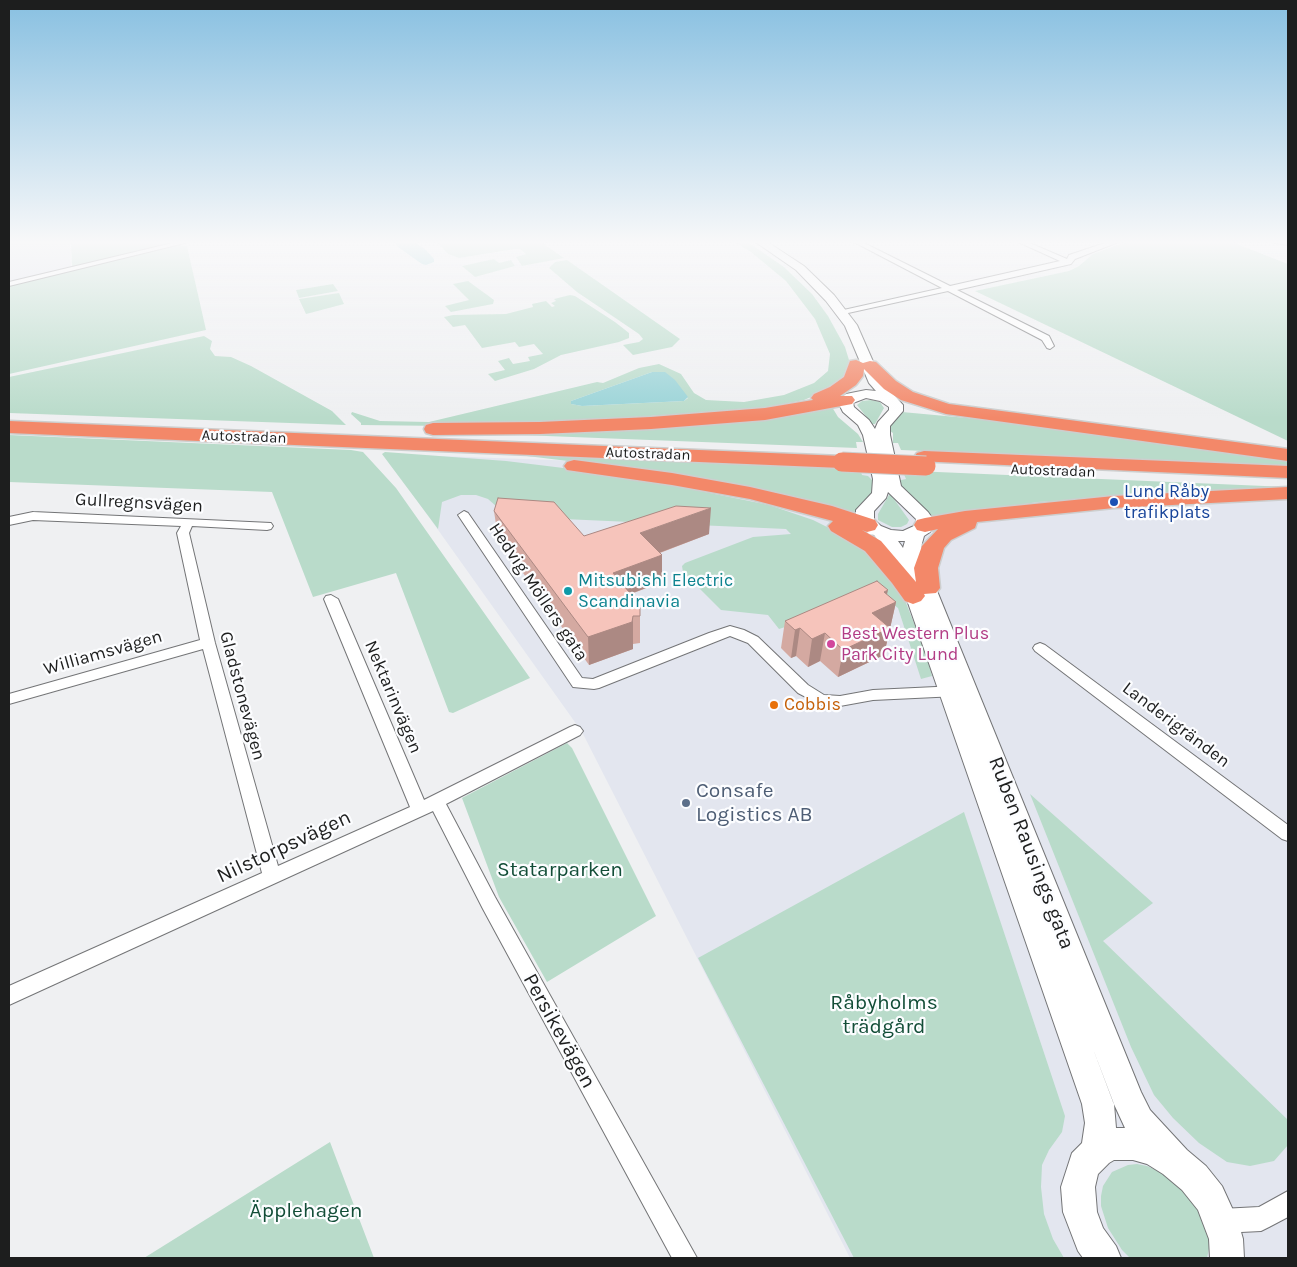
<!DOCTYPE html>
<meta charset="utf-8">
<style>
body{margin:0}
#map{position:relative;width:1297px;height:1267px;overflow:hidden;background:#eff0f2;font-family:Karla,sans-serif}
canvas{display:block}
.frame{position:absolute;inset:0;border:10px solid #1d1e1e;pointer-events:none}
</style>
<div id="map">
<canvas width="1297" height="1267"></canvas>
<div class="frame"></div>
</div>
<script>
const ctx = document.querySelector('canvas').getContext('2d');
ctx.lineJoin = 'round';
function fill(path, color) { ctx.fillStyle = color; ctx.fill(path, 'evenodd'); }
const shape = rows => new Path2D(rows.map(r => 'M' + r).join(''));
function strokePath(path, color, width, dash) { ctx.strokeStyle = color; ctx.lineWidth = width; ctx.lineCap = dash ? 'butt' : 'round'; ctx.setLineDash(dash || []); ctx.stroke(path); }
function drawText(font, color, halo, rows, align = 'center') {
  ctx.font = font + ' Karla,sans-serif'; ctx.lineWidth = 4.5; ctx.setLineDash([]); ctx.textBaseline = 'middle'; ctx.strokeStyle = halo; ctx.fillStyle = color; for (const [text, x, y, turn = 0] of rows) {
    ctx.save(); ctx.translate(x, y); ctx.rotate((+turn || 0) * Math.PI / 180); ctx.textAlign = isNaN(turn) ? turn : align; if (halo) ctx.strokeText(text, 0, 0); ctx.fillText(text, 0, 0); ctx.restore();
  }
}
const built = shape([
 [9,241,70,241,71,267,9,282],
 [384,454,885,472,1288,492,1288,1258,850,1258,582,732]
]);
const green = shape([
 [71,241,181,241,72,267],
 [436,241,539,241,564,258,522,266,516,257,526,254,520,249,515,249,459,258,448,254],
 [733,241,745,241,755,247,784,267,812,294,828,316,845,347,849,360,847,377,825,391,804,400,765,408,718,412,498,425,446,426,361,425,361,423,351,414,352,412,380,421,429,422,597,382,603,383,639,368,659,364,681,374,694,393,706,400,744,402,784,395,814,383,828,371,830,354,815,319,786,281,751,252],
 [652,372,688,398,684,401,582,406,571,404,571,401],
 [1139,241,1229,241,1288,264,1288,441,975,291,1069,271,1079,266,1093,254,1120,244],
 [178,245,187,246,206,330,9,374,9,286],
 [494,259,499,263,511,260,515,266,475,277,462,266],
 [567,260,680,339,672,347,633,355,623,345,639,342,643,339,639,334,577,292,549,268,555,262],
 [468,281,494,300,493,304,451,312,445,306,469,300,453,284],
 [333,284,338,291,299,298,296,290],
 [339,293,344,304,310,313,306,314,299,299],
 [570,295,575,296,615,322,629,333,629,338,619,342,561,355,534,369,495,381,488,374,505,370,498,361,509,358,513,364,530,361,528,357,543,354,534,344,519,347,515,342,482,348,465,325,453,327,444,317,453,315,506,314,533,307,532,304,546,301,552,307,555,306,551,303,556,301,554,299],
 [204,336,212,341,210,349,215,356,231,357,251,366,332,411,346,425,9,413,9,377],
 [871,400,880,402,884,408,875,424,872,424,857,405,862,401],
 [832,407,838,417,858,434,863,442,856,442,857,448,495,434],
 [902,412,989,420,1288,459,1288,466,901,450,898,443,893,443,893,433,887,429],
 [9,435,351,450,363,452,396,488,530,678,453,713,449,712,396,573,313,597,272,492,9,482],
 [385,452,506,461,621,475,769,505,813,520,863,545,904,598,926,653,932,676,921,679,898,608,882,596,779,629,768,615,721,610,683,572,682,566,685,563,753,537,791,534,786,529,497,516,496,506,488,499,476,495,461,495,442,502,438,529,382,454],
 [494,452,860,469,862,475,868,476,876,484,871,495,858,507,856,515,634,469],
 [914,471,1288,487,1288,489,1185,493,1038,502,933,518,906,493,897,481,906,479,903,472],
 [889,495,891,495,909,520,907,524,901,527,892,527,878,520,878,514],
 [567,743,572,748,656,916,547,982,499,897,462,798],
 [1030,794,1153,903,1103,941,1288,1120,1288,1145,1274,1161,1250,1166,1227,1162,1199,1143,1173,1118,1154,1095,1131,1047],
 [964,812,1065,1116,1062,1132,1049,1150,1042,1165,1041,1187,1044,1214,1053,1239,1064,1258,854,1258,698,958],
 [330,1142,374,1258,144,1258],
 [1137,1164,1147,1166,1167,1175,1194,1200,1209,1233,1210,1244,1207,1258,1130,1258,1122,1250,1108,1228,1101,1206,1101,1196,1103,1186,1112,1172,1128,1165]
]);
const water = shape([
 [397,241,412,241,425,249,434,259,434,262,426,265,422,264,398,247,396,244],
 [652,372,665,372,675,380,688,397,684,401,582,406,571,404,571,401]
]);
const street = shape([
 [181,241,193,241,9,286,9,282,181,241],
 [852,241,860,241,950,286,1060,261,1016,241,1025,241,1067,259,1069,255,1111,241,1121,241,1075,259,1071,264,957,290,1049,336,1054,346,1050,349,1047,348,1042,340,948,291,839,315,839,311,942,288,852,241],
 [1271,241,1288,241,1288,245,1275,243,1271,241],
 [464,511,468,513,582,678,593,679,709,633,730,626,744,630,758,637,808,685,824,695,840,696,873,690,957,686,962,687,964,691,962,695,957,696,873,700,840,706,821,705,798,693,748,643,730,636,599,688,594,689,573,687,458,515,464,511],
 [33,512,271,523,273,526,271,529,267,530,192,526,189,533,215,643,278,866,410,807,324,599,326,596,331,595,338,599,424,800,570,727,575,725,580,727,583,731,580,735,446,804,495,897,697,1258,672,1258,483,909,433,811,9,1005,9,986,262,873,203,649,9,704,9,694,200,640,177,533,181,526,33,520,9,525,9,517,33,512],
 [1040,643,1045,645,1288,825,1288,841,1282,839,1035,651,1033,648,1035,645,1040,643],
 [1288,1191,1288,1217,1269,1227,1261,1231,1221,1233,1213,1229,1209,1221,1213,1213,1221,1209,1259,1207,1288,1191]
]);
const secondary = shape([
 [754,241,766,241,804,266,834,295,857,325,882,382,903,405,903,411,890,426,890,435,901,486,928,512,935,522,930,532,924,536,921,547,924,559,1141,1092,1150,1110,1187,1150,1206,1166,1222,1186,1238,1221,1243,1239,1244,1258,1210,1258,1209,1239,1198,1210,1182,1190,1163,1174,1147,1164,1133,1160,1114,1160,1109,1163,1098,1174,1095,1187,1097,1212,1103,1228,1116,1246,1121,1258,1083,1258,1078,1251,1063,1212,1061,1187,1072,1153,1082,1143,1085,1123,1082,1104,898,574,887,551,874,535,869,534,856,521,856,510,872,493,873,479,863,435,858,425,843,412,838,402,846,394,866,390,876,391,869,383,845,326,826,301,796,270,754,241],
 [866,398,880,401,889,407,889,410,878,422,875,429,869,420,854,407,853,403,866,398],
 [888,492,916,519,916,525,903,531,891,530,881,526,874,520,874,511,886,498,888,492],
 [898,541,905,541,903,548,901,545,898,541],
 [1092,1046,1113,1102,1125,1128,1116,1128,1114,1104,1092,1046]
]);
const highway = shape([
 [856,360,863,363,870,361,876,362,896,381,913,392,949,404,1288,449,1288,461,946,414,901,400,884,389,864,369,863,376,856,385,840,396,852,396,855,400,852,404,765,420,651,429,540,434,433,435,426,433,424,429,426,425,433,423,540,422,651,417,765,408,813,400,811,398,814,394,830,387,844,377,850,361,856,360],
 [9,421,842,456,849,458,852,462,849,466,842,468,9,433,9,421],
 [924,451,1288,466,1288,478,917,461,914,457,917,453,924,451],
 [574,460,672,473,750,487,832,506,875,520,878,525,875,530,867,532,862,530,881,541,916,582,914,568,922,546,938,529,925,532,917,530,914,525,917,520,925,518,965,511,1114,496,1288,487,1288,499,1114,508,977,522,975,528,951,540,944,548,938,568,940,588,936,593,924,594,925,596,921,601,913,604,905,601,892,583,865,551,831,531,828,526,833,521,750,499,672,485,567,470,564,466,567,462,574,460]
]);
const highwayBridge = shape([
 [842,462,926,466]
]);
const wall = shape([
 [494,511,584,536,709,534,660,553,662,555,662,582,631,594,640,605,640,643,633,644,633,649,589,665,498,538],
 [896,602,884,655,838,677,820,661,808,667,796,656,791,658,781,648,785,621]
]);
const shadedWall = shape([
 [711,508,709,534,640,560,640,533],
 [662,555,662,582,614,600,613,573],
 [888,590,884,607,896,602,884,655,838,677,843,650,884,592],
 [633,616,633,649,589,665,588,637],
 [800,628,796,656,791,658,795,630],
 [825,633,820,661,808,667,812,639]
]);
const building = shape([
 [498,498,554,502,584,536,676,506,711,508,640,533,662,555,613,573,640,605,640,616,633,616,632,622,588,637,494,511,498,498],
 [877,581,888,590,884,592,896,602,872,613,890,628,843,650,825,633,812,639,800,628,795,630,785,621,877,581]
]);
const markers = [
 [1114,502,5,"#1a4fb4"],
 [568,591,5,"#0f9aa8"],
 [831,644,5,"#d1479c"],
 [774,705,5,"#e8710a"],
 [686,803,5,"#5c6f8a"]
];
const farStreetnames = [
 ["Autostradan",244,437,2],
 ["Autostradan",648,454,2],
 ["Autostradan",1053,471,2]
];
const transitNames = [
 ["Lund Råby",1124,492],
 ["trafikplats",1124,513]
];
const streetNames = [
 ["Gullregnsvägen",139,503,3],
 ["Hedvig Möllers gata",538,592,56],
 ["Williamsvägen",103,653,-16],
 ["Gladstonevägen",242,696,75],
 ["Nektarinvägen",393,697,67],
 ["Landerigränden",1176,725,37]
];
const cultureNames = [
 ["Mitsubishi Electric",578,581],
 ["Scandinavia",578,602]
];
const hotelNames = [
 ["Best Western Plus",841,634],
 ["Park City Lund",841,655]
];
const foodNames = [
 ["Cobbis",784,705]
];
const nearServicenames = [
 ["Consafe",696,791],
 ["Logistics AB",696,815]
];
const nearStreetnames = [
 ["Nilstorpsvägen",284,847,-25],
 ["Ruben Rausings gata",1031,853,69],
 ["Persikevägen",559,1031,61]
];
const nearParknames = [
 ["Statarparken",560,870],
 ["Råbyholms",884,1003],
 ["trädgård",884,1027],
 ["Äpplehagen",306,1211]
];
fill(built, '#e3e6ef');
fill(green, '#b9dbca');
fill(water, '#99d3d7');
strokePath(street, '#747577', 2);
strokePath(secondary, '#747577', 2);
strokePath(highway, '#cdcece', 3);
fill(street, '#fff');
fill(secondary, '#fff');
fill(highway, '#f38869');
strokePath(highwayBridge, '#cdcece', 21, []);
strokePath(highwayBridge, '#f38869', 19);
fill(wall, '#d4a9a1');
fill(shadedWall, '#ac8983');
fill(building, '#f6c4bb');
strokePath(building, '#ac8983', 1);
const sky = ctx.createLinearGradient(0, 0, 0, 418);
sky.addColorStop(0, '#88c0e1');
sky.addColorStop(0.58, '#f8f8f9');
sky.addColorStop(1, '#f8f8f900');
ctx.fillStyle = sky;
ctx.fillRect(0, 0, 1297, 418);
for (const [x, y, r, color] of markers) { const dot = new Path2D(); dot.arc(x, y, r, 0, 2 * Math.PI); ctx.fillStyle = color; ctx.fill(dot); strokePath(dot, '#fcfdff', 2); }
drawText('15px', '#1d1e1e', '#fcfdff', farStreetnames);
drawText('18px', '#164399', '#fcfdff', transitNames, 'left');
drawText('18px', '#1d1e1e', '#fcfdff', streetNames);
drawText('18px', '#0d838f', '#fcfdff', cultureNames, 'left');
drawText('18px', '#b23c85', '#fcfdff', hotelNames, 'left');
drawText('18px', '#c56008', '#fcfdff', foodNames, 'left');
drawText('21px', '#4e5e75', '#fcfdff', nearServicenames, 'left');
drawText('21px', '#1d1e1e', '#fcfdff', nearStreetnames);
drawText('21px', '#124d37', '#fcfdff', nearParknames);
</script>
